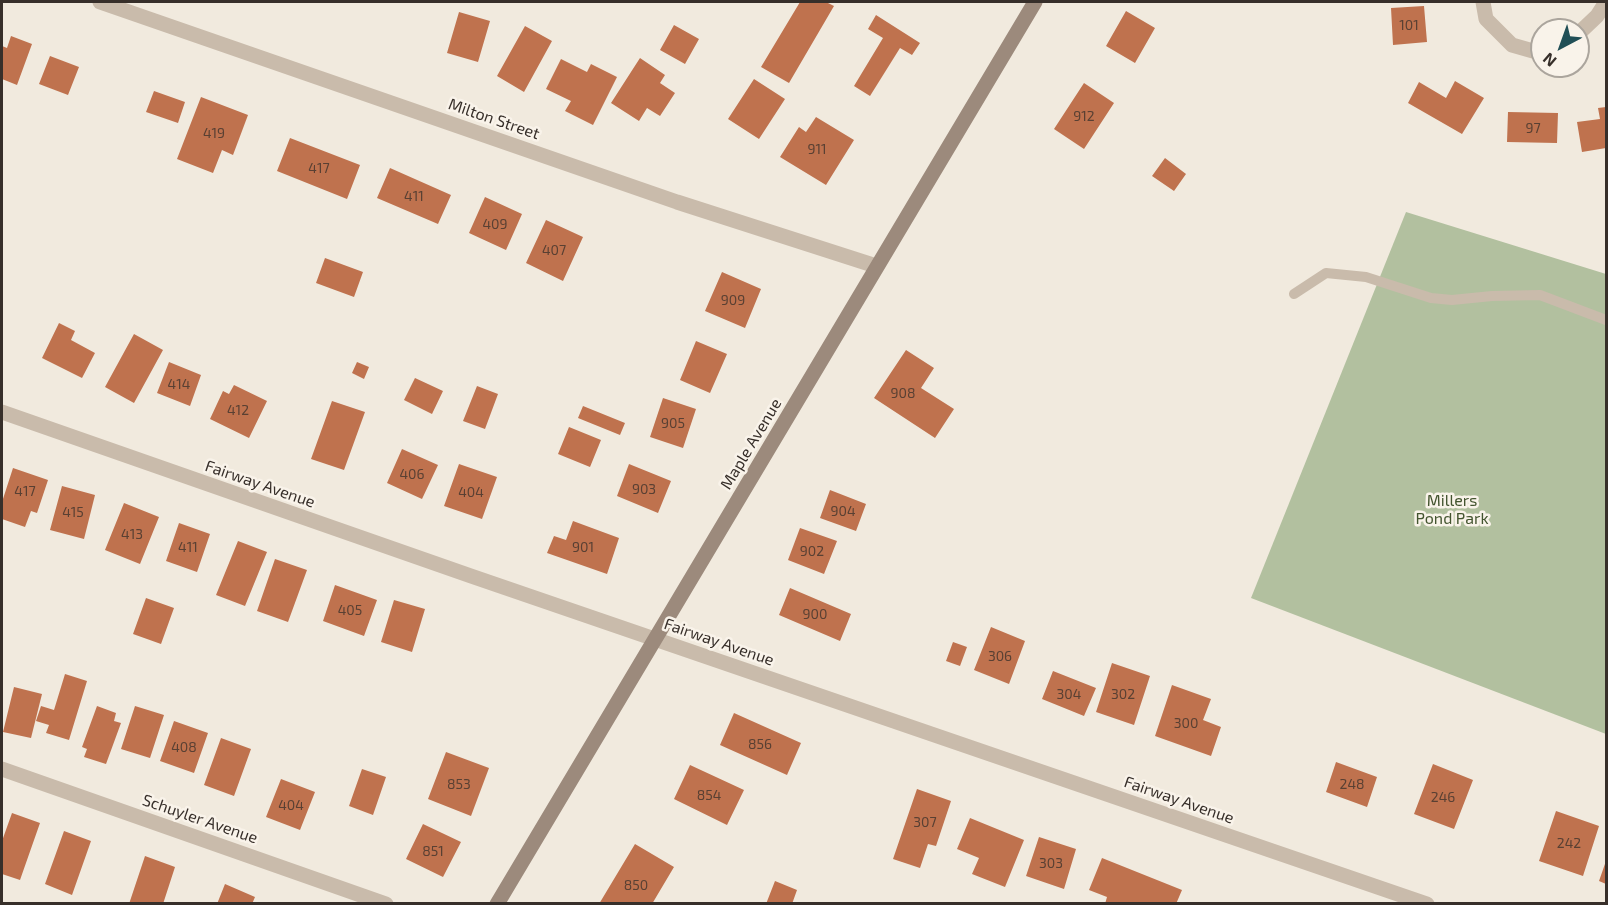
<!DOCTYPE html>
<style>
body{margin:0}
#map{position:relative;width:1608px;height:905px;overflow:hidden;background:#f1eade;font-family:"Exo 2",sans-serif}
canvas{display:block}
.frame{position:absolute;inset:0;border:3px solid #372f2a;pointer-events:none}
.north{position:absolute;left:1530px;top:18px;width:60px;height:60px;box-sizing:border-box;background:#f9f3ea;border:2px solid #aba59d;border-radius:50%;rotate:221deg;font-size:16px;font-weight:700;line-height:24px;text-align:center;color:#372f2a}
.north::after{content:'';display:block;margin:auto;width:21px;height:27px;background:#214f56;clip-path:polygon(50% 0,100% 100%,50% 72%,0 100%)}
</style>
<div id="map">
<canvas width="1608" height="905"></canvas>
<div class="frame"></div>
<div class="north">N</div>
</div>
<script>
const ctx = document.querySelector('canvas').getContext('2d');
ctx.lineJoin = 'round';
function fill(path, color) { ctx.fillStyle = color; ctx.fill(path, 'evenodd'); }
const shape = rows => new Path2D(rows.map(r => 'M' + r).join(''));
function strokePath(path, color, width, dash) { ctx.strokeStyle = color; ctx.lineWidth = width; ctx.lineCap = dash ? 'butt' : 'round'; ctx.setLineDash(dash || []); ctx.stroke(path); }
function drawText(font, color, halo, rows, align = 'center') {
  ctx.font = font + ' "Exo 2",sans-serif'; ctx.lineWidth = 5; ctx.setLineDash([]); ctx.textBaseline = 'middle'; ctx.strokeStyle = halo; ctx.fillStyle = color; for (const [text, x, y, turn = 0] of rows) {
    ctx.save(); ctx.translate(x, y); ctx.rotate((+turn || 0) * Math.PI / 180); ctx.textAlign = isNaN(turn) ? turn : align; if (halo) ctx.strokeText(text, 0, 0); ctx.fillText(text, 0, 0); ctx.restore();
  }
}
const green = shape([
 [1406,212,1606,274,1606,734,1251,598]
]);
const building = shape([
 [800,2,826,2,834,6,789,83,761,67],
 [1424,6,1427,42,1393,45,1391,8],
 [1126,11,1155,28,1135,63,1106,46],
 [459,12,490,21,478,62,447,53],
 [876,15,920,43,912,55,900,48,870,96,854,86,883,38,868,29],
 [674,25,699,39,685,64,660,50],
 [525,26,552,41,524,92,497,76],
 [11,36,32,44,17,85,2,79,2,46,7,48],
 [50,56,79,67,68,95,39,84],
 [640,58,665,75,660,83,675,93,660,116,647,108,639,121,611,103],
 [561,59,587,72,591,64,617,77,593,125,565,111,571,101,546,89],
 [754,79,785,99,759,139,728,119],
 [1455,81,1484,98,1462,134,1408,103,1419,82,1446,98],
 [1084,83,1114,103,1084,149,1054,129],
 [154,91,185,102,178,123,146,112],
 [201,97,248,115,233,155,222,150,213,173,177,159],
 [1606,107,1606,148,1582,152,1577,122,1600,119,1598,108],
 [1508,112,1558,113,1557,143,1507,142],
 [816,117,854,140,826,185,780,157,799,127,806,132],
 [290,138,360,165,347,199,277,171],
 [1165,158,1186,174,1174,191,1152,176],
 [390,168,451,195,438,224,377,198],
 [485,197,522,214,506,250,469,233],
 [546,220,583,237,563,281,526,263],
 [325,258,363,272,354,297,316,283],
 [722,272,761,289,745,328,705,311],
 [59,323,75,331,71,340,95,353,82,378,42,358],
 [134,334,163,350,134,403,105,387],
 [696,341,727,354,710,393,680,380],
 [906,350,934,368,921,388,954,409,935,438,874,398],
 [169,362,201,375,190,406,157,393],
 [357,362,369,367,364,379,352,373],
 [415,378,443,391,432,414,404,400],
 [234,385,267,401,249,438,210,419,223,391,229,394],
 [477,386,498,394,485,429,463,421],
 [663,398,696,409,683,448,650,437],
 [332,401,365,412,344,470,311,459],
 [583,406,625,423,620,435,578,418],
 [569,427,601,440,590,467,558,454],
 [402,449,438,465,422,499,387,483],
 [459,464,497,477,482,519,444,506],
 [629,464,671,481,658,513,617,496],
 [13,468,48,480,37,513,31,511,25,527,2,519,2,502],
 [62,486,95,495,84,539,50,530],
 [830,490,866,504,856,531,820,518],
 [124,503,159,517,140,564,105,550],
 [573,521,619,538,607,574,547,553,554,536,566,540],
 [179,523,210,534,197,572,166,561],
 [800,528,837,541,824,574,788,560],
 [238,541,267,552,245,606,216,595],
 [275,559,307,570,288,622,257,611],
 [335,585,377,600,364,636,323,621],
 [790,588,851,614,840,641,779,615],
 [146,598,174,608,161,644,133,634],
 [394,600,425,609,412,652,381,642],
 [991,627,1025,641,1009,684,974,670],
 [953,642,967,647,960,666,946,661],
 [1112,663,1150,676,1134,725,1096,712],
 [1053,671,1096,688,1084,716,1042,699],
 [65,674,87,681,69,740,46,733,49,725,36,721,41,706,54,710],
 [1172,685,1211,699,1203,720,1221,727,1211,756,1155,736],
 [14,687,42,694,31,738,3,732],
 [97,706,116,713,114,721,121,723,106,764,84,757,87,749,82,747],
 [135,706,164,715,150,758,121,749],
 [734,713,801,743,787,775,720,745],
 [174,721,208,733,194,773,160,761],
 [221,738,251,749,234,796,204,785],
 [446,752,489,768,471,816,428,799],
 [1336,762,1377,777,1367,807,1326,792],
 [1433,764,1473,780,1454,829,1414,814],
 [690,765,744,790,727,825,674,799],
 [362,769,386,777,373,815,349,806],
 [281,779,315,792,300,830,266,817],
 [917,789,951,801,936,846,928,844,920,868,893,859],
 [1556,811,1599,826,1583,876,1539,861],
 [12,813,40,823,20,880,2,874,2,841],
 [970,818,1024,840,1005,887,972,874,979,858,957,849],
 [423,824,461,842,443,877,406,859],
 [64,831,91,841,72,895,45,884],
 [1039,837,1076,849,1064,889,1026,876],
 [635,844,674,867,652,904,599,904],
 [145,856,175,867,163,904,129,904],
 [1102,858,1182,890,1176,904,1105,904,1107,897,1089,890],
 [1606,861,1606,884,1599,881],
 [775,881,797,890,792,904,766,904],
 [225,884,255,897,252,904,217,904]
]);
const service = shape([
 [1294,294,1326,273,1366,277,1431,298,1452,300,1492,296,1540,295,1606,320]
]);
const minor = shape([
 [100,2,677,202,876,266],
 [1483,2,1486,19,1512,45,1533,51,1542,49],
 [1578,34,1597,16,1606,2],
 [2,412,471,576,1427,904],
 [2,769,386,904]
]);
const secondary = shape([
 [497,904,1035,2]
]);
const numberNames = [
 ["101",1409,25],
 ["912",1084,116],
 ["97",1533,128],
 ["419",214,133],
 ["911",817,149],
 ["417",319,168],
 ["411",414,196],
 ["409",495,224],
 ["407",554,250],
 ["909",733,300],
 ["414",179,384],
 ["908",903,393],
 ["412",238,410],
 ["905",673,423],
 ["406",412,474],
 ["903",644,489],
 ["417",25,491],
 ["404",471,492],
 ["904",843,511],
 ["415",73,512],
 ["413",132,534],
 ["411",188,547],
 ["901",583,547],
 ["902",812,551],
 ["405",350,610],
 ["900",815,614],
 ["306",1000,656],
 ["304",1069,694],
 ["302",1123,694],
 ["300",1186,723],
 ["856",760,744],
 ["408",184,747],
 ["853",459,784],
 ["248",1352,784],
 ["854",709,795],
 ["246",1443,797],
 ["404",291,805],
 ["307",925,822],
 ["242",1569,843],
 ["851",433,851],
 ["303",1051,863],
 ["850",636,885]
];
const streetNames = [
 ["Milton Street",494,119,19],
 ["Maple Avenue",751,444,-59],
 ["Fairway Avenue",260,484,19],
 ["Fairway Avenue",719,642,19],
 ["Fairway Avenue",1179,800,19],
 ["Schuyler Avenue",200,819,19]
];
const parkNames = [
 ["Millers",1452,501],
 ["Pond Park",1452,519]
];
fill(green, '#b2c09f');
fill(building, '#bf724e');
strokePath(service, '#c9bbab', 10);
strokePath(minor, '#c9bbab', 15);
strokePath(secondary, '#9c8a7c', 15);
drawText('14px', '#594033', null, numberNames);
drawText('16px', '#372f2a', '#f9f3ea', streetNames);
drawText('16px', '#43542f', '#f9f3ea', parkNames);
</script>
